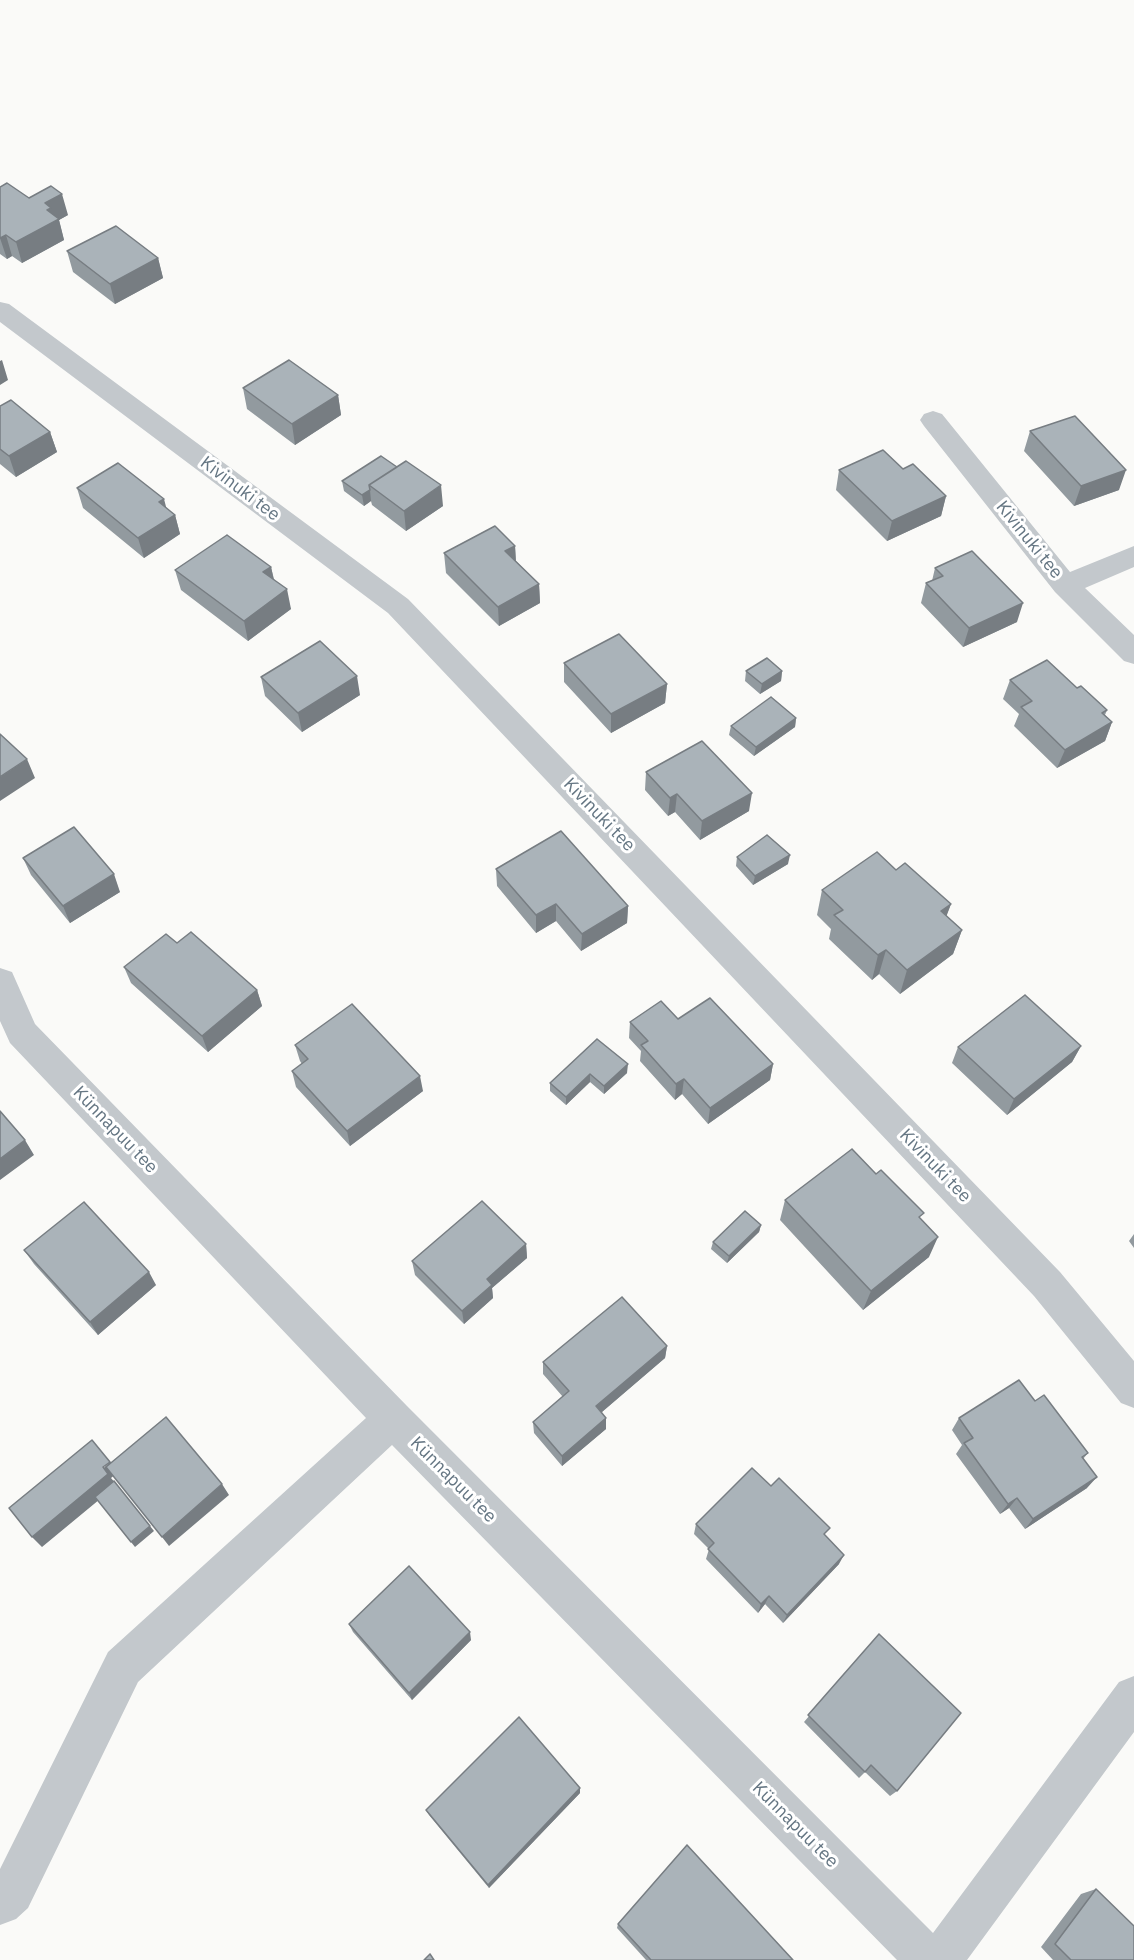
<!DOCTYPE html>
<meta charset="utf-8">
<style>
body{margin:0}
canvas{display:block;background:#fafaf8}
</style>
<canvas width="1134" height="1960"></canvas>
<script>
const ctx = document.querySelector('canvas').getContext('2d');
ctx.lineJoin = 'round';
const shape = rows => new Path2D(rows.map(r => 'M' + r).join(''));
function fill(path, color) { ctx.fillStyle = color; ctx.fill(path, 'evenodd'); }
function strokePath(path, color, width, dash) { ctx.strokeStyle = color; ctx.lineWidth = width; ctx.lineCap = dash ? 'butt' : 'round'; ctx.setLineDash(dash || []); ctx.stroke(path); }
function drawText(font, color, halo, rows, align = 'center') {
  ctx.font = font + ' "IBM Plex Sans",sans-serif'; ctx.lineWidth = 6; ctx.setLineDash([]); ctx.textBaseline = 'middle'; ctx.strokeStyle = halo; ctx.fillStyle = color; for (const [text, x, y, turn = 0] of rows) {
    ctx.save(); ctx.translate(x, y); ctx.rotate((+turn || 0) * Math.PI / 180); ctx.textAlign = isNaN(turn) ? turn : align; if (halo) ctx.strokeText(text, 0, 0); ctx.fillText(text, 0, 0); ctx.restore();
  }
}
const minor = shape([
 [0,302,9,304,408,599,1060,1272,1134,1361,1134,1408,1121,1403,1034,1296,388,613,0,322,0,302],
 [933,411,942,414,1070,572,1134,546,1134,567,1085,588,1134,635,1134,664,1124,661,1055,592,924,426,920,420,924,414,933,411],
 [0,968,12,972,35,1024,407,1406,933,1933,1119,1682,1134,1676,1134,1732,967,1960,897,1960,392,1445,138,1682,28,1908,16,1919,0,1925,0,1869,108,1652,366,1418,10,1043,0,1021,0,968]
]);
const wall = shape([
 [0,187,68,215,59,220,64,240,22,263,12,256,7,259,0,254],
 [67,251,158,258,163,278,115,304,73,272],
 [243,388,338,395,341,415,295,445,247,409],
 [0,406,50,432,57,452,16,477,0,464],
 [1030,431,1119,490,1074,506,1024,451],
 [381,456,443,506,406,531,372,505,371,501,364,506,344,491,342,481],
 [903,469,946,496,941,516,887,541,836,490,839,470],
 [77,488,175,515,180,534,144,558,83,508],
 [515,546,516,561,539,584,540,603,499,626,446,573,444,553],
 [271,567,274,579,291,609,248,641,181,590,175,570],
 [935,568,1017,622,963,647,921,603,926,583,932,581],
 [564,663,667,684,665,703,611,733,564,682],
 [746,671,782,671,781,681,760,694,745,681],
 [261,677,360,695,302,732,265,696],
 [1010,680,1077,688,1107,710,1105,715,1112,722,1105,741,1057,768,1014,726,1019,714,1003,699],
 [796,718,795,727,754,756,729,735,731,726],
 [646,772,749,811,700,840,675,812,668,816,645,790],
 [737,857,788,864,753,885,736,866],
 [23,858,120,892,70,923,31,875],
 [496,869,628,906,627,923,581,951,556,921,536,933,497,886],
 [896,870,951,904,946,916,962,930,953,954,900,994,879,974,872,980,829,939,831,929,817,915,822,890],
 [177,943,257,990,262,1006,208,1052,131,983,124,967],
 [678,1019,773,1064,770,1080,708,1124,682,1094,675,1100,640,1061,641,1051,629,1038,630,1022],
 [597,1039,627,1073,604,1094,590,1082,566,1105,550,1091,550,1083],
 [295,1045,423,1091,350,1146,296,1087,292,1071,302,1064,300,1061],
 [1081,1046,1072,1062,1007,1115,952,1063,958,1047],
 [785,1200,921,1220,929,1257,863,1310,780,1220],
 [761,1225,759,1232,727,1263,711,1249,713,1242],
 [1134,1234,1134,1248,1129,1241],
 [526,1244,527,1258,492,1288,493,1298,464,1324,415,1275,412,1261],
 [24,1250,156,1285,98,1335,34,1264],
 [667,1346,665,1358,602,1412,606,1429,562,1466,534,1433,533,1422,563,1397,543,1374,543,1362],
 [1035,1401,1088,1453,1083,1459,1087,1488,1025,1529,1009,1508,1000,1514,956,1454,962,1445,952,1430,959,1418],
 [771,1486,825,1536,839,1564,783,1623,765,1604,758,1613,706,1559,709,1549,694,1534,696,1524],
 [349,1624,471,1640,412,1700,353,1632],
 [879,1634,897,1791,890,1796,865,1772,859,1778,804,1722],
 [580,1793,489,1888,429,1815,426,1810],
 [1096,1889,1134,1960,1053,1960,1041,1947,1081,1894],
 [618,1924,793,1960,646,1960,617,1928]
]);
const shadedWall = shape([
 [62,194,68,215,59,220,64,240,22,263,16,242,45,203],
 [6,235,12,256,7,259,0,238],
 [158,258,163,278,115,304,110,284],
 [2,360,8,380,0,385,0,361],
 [338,395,341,415,295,445,292,424],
 [50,432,57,452,16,477,9,456],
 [1126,470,1119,490,1074,506,1081,486],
 [441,485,443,506,406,531,404,511],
 [370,490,371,501,364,506,362,495],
 [946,496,941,516,887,541,892,521],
 [164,499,169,518,175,515,180,534,144,558,138,538,159,502],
 [515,546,516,565,505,551],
 [271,567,275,586,263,572],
 [539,584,540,603,499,626,498,607],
 [287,589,291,609,248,641,244,621],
 [1023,603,1017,622,963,647,969,628],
 [782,671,781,681,760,694,762,684],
 [357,676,360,695,302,732,298,713],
 [667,684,665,703,611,733,611,714],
 [796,718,795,727,754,756,756,747],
 [1112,722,1105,741,1057,768,1065,750],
 [27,759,35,778,0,801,0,777],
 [752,793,749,811,700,840,702,821],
 [677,794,675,812,668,816,670,798],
 [790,855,788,864,753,885,755,876],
 [114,874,120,892,70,923,63,906],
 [556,904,556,921,536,933,536,915],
 [951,904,942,928,941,911],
 [628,906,627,923,581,951,582,934],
 [962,930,953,954,900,994,907,970],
 [886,950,879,974,872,980,878,955],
 [257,990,262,1006,208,1052,202,1036],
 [1081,1046,1072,1062,1007,1115,1014,1099],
 [628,1064,627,1073,604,1094,604,1086],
 [773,1064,770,1080,708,1124,710,1108],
 [590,1074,590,1082,566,1105,566,1097],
 [420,1076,423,1091,350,1146,347,1131],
 [684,1079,682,1094,675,1100,676,1084],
 [25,1140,34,1155,0,1180,0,1159],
 [761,1225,759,1232,727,1263,729,1256],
 [938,1237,929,1257,863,1310,871,1291],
 [526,1244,527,1258,492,1288,493,1298,464,1324,462,1311,487,1279],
 [149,1272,156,1285,98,1335,90,1322],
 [667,1346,665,1358,596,1417,596,1406],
 [606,1418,606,1429,562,1466,562,1456],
 [110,1462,118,1472,111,1478,117,1485,42,1547,32,1537],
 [1097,1477,1087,1488,1025,1529,1033,1519],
 [222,1484,229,1495,169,1546,162,1537],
 [1017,1498,1009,1508,1000,1514,1008,1504],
 [150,1526,154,1531,135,1547,131,1542],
 [844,1555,839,1564,783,1623,787,1615],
 [769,1596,765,1604,758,1613,761,1604],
 [470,1632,471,1640,412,1700,409,1693],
 [580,1788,580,1793,489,1888,488,1885]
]);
const building = shape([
 [7,183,29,198,51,186,62,194,45,203,51,208,47,210,59,219,16,242,6,235,0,238,0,187,7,183],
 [116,226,158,258,110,284,67,251,116,226],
 [289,360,338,395,292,424,243,388,289,360],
 [11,400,50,432,9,456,0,449,0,406,11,400],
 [1075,416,1126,470,1081,486,1030,431,1075,416],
 [883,450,903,469,913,464,946,496,892,521,839,470,883,450],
 [381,456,397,467,369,485,370,490,362,495,342,481,381,456],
 [406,461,441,485,404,511,369,485,406,461],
 [118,463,164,499,159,502,175,515,138,538,77,488,118,463],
 [495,526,515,546,505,551,539,584,498,607,444,553,495,526],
 [227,535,271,567,263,572,287,589,244,621,175,570,227,535],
 [972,551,1023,603,969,628,926,583,943,576,935,568,972,551],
 [619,634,667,684,611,714,564,663,619,634],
 [320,641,357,676,298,713,261,677,320,641],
 [767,658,782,671,762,684,746,671,767,658],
 [1047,660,1077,688,1081,686,1107,710,1102,713,1112,722,1065,750,1021,707,1032,701,1010,680,1047,660],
 [771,697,796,718,756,747,731,726,771,697],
 [0,734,27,759,0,777,0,734],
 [702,741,752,793,702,821,677,794,670,798,646,772,702,741],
 [74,827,114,874,63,906,23,858,74,827],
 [561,831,628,906,582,934,556,904,536,915,496,869,561,831],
 [767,835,790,855,755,876,737,857,767,835],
 [877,852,896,870,905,863,951,904,941,911,962,930,907,970,886,950,878,955,834,915,843,910,822,890,877,852],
 [191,932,257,990,202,1036,124,967,166,934,177,943,191,932],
 [1025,995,1081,1046,1014,1099,958,1047,1025,995],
 [710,998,773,1064,710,1108,684,1079,676,1084,641,1045,648,1041,630,1022,661,1001,678,1019,710,998],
 [352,1004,420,1076,347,1131,292,1071,308,1059,295,1045,352,1004],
 [597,1039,628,1064,604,1086,590,1074,566,1097,550,1083,597,1039],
 [0,1111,25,1140,0,1159,0,1111],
 [852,1149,876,1174,881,1170,924,1213,919,1217,938,1237,871,1291,785,1200,852,1149],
 [482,1201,526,1244,487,1279,492,1285,462,1311,412,1261,482,1201],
 [84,1202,149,1272,90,1322,24,1250,84,1202],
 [745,1211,761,1225,729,1256,713,1242,745,1211],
 [622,1297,667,1346,596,1406,606,1418,562,1456,533,1422,569,1391,543,1362,622,1297],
 [1019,1380,1035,1401,1044,1395,1088,1453,1082,1457,1097,1477,1033,1519,1017,1498,1008,1504,964,1443,973,1438,959,1418,1019,1380],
 [166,1417,222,1484,162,1537,106,1467,166,1417],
 [92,1440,110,1462,103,1467,108,1474,32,1537,9,1508,92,1440],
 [752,1468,771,1486,779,1478,830,1528,824,1534,844,1555,787,1615,769,1596,761,1604,708,1549,714,1543,696,1524,752,1468],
 [114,1481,150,1526,131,1542,95,1497,114,1481],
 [409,1566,470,1632,409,1693,349,1624,409,1566],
 [879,1634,961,1713,897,1791,871,1765,865,1772,808,1715,879,1634],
 [519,1717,580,1788,488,1885,426,1810,519,1717],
 [687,1845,793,1960,651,1960,618,1924,687,1845],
 [1096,1889,1134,1926,1134,1960,1071,1960,1055,1944,1096,1889],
 [430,1954,434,1960,424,1960,430,1954]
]);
const streetNames = [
 ["Kivinuki tee",240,489,37],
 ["Kivinuki tee",1029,540,51],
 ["Kivinuki tee",599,815,46],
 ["Künnapuu tee",115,1130,46],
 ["Kivinuki tee",935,1166,46],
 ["Künnapuu tee",453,1480,45],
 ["Künnapuu tee",795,1825,45]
];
fill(minor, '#c3c8cc');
fill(wall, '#929a9f');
fill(shadedWall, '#777d82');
fill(building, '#aab3b9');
strokePath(building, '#777d82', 1.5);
drawText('18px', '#657683', '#fff', streetNames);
</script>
